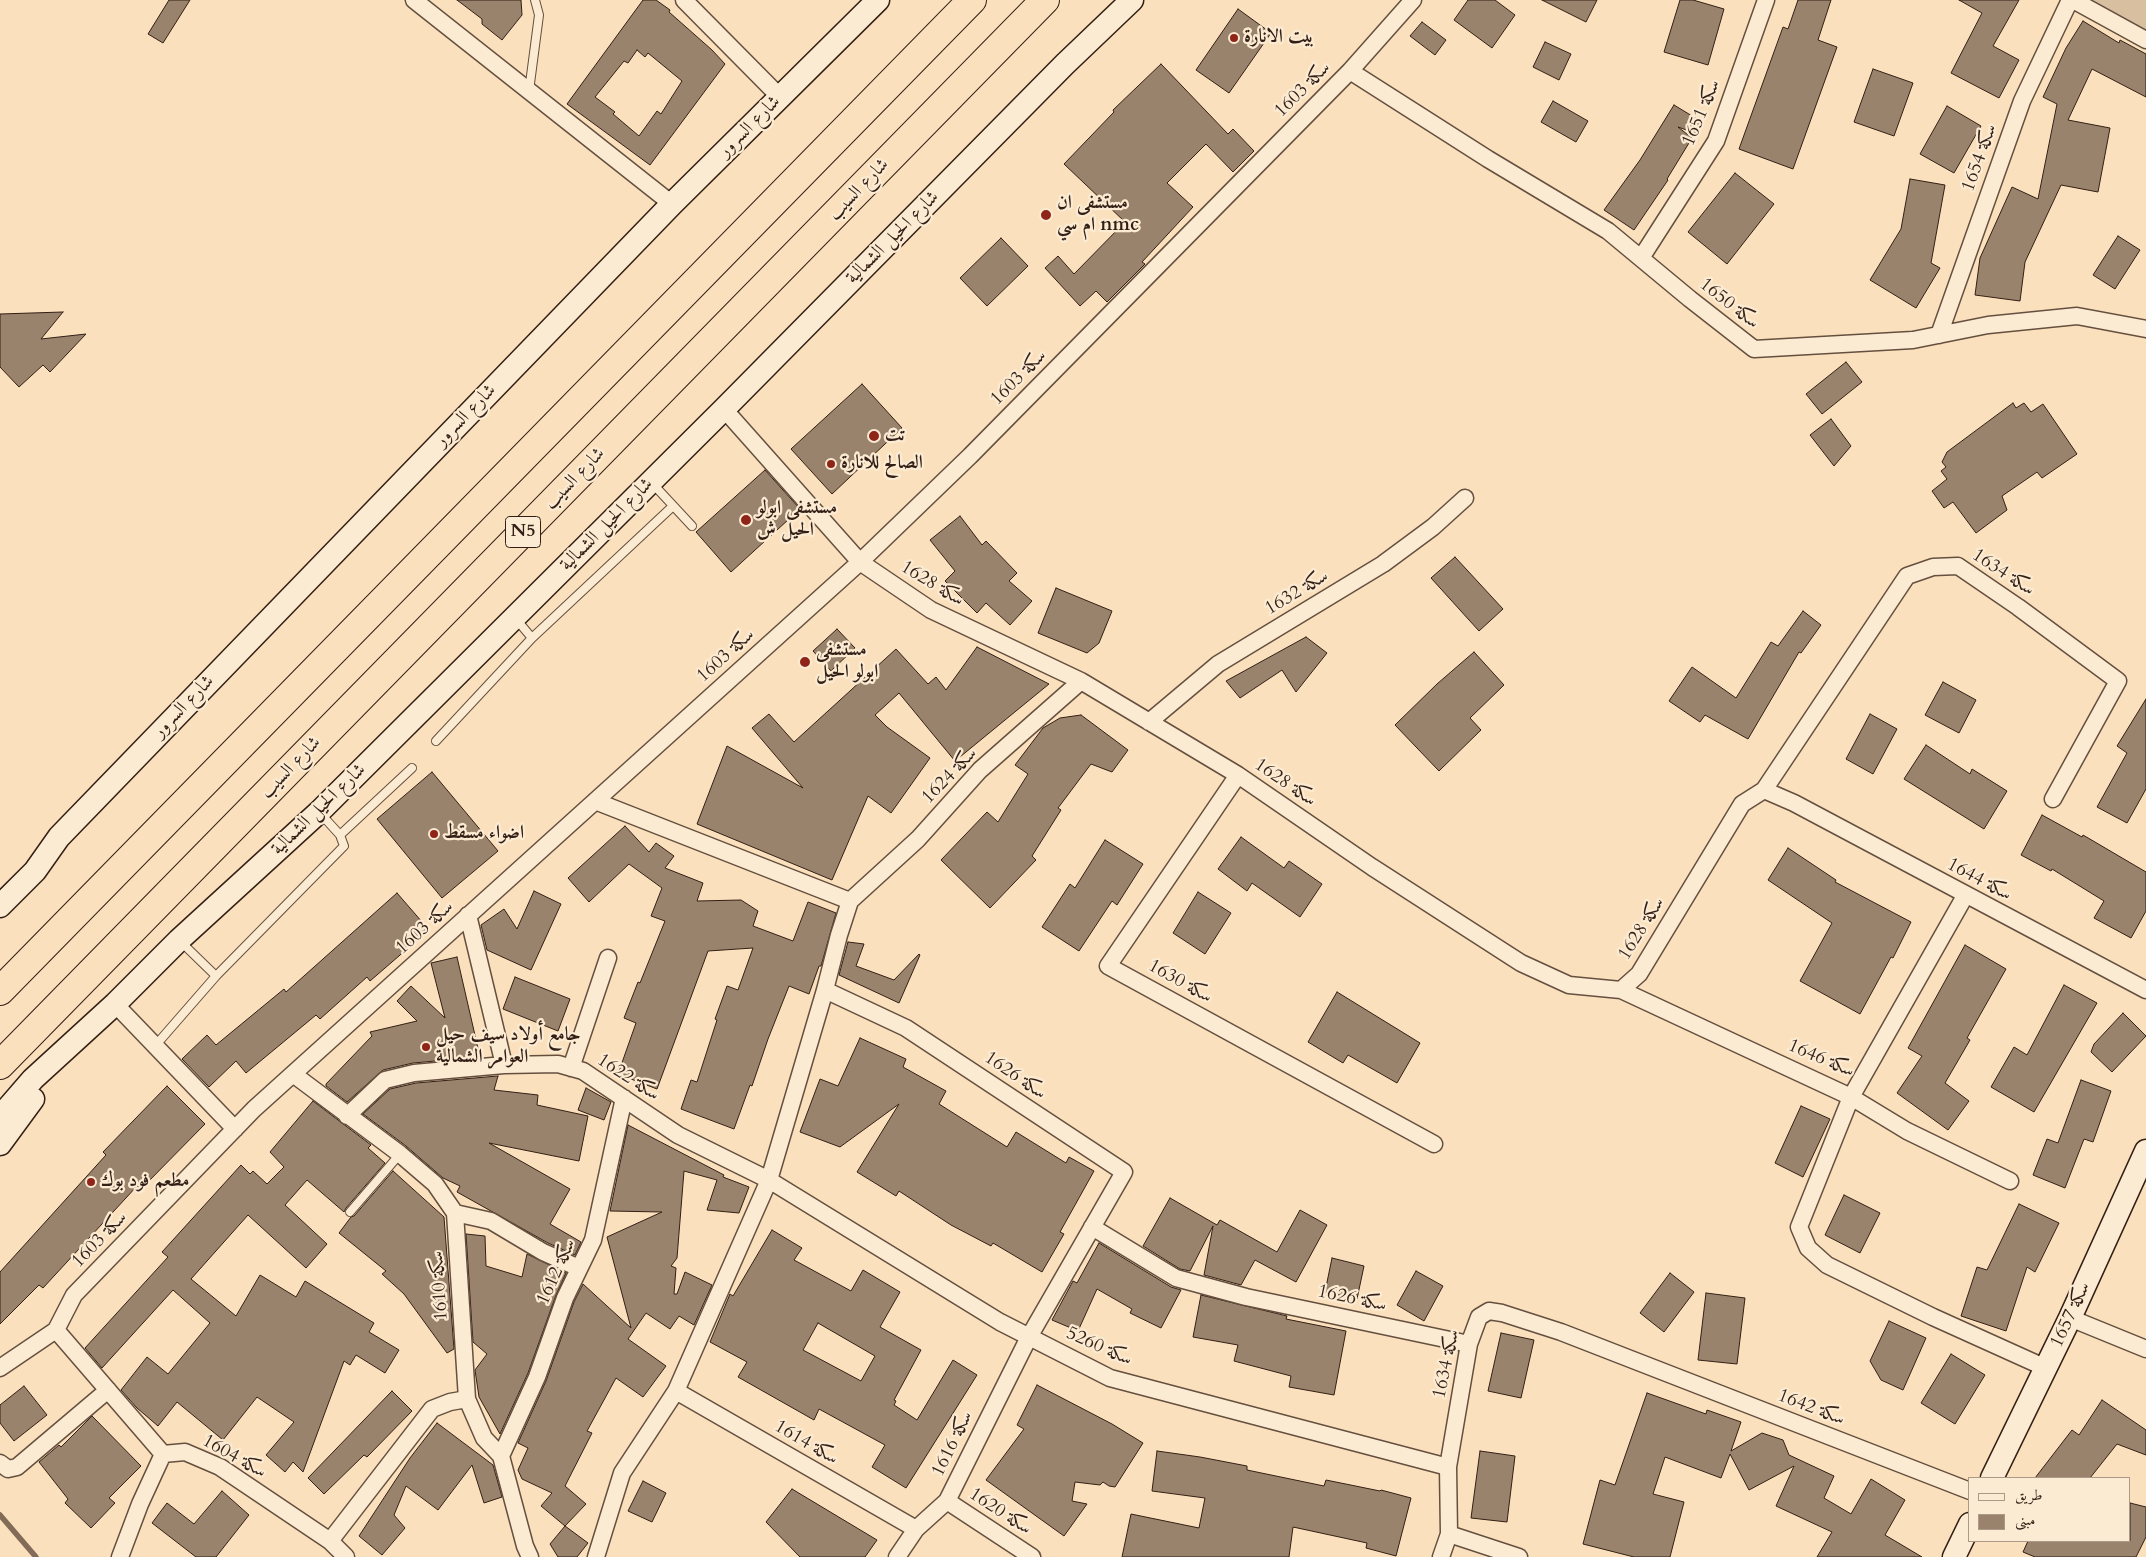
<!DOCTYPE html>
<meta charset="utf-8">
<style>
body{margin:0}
#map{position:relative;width:2146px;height:1557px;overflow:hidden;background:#fae0bc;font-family:Cardo,Amiri,serif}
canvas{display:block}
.legend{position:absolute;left:1968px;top:1477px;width:162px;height:65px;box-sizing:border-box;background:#fcebd3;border:1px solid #ac9987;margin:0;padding:6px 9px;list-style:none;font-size:15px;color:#331f15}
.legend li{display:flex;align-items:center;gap:10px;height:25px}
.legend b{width:25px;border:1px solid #ac9987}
</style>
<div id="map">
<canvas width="2146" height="1557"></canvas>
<ul class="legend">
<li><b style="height:6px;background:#fcebd3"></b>طريق</li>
<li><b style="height:14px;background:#9a836c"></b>مبنى</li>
</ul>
</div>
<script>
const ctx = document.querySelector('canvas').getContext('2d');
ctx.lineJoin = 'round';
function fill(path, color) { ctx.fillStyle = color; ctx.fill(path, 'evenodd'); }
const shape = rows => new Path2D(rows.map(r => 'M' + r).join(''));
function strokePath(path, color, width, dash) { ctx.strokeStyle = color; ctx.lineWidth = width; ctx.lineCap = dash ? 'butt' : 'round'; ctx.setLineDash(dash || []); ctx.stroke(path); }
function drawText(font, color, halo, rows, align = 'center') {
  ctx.font = font + ' Cardo,Amiri,serif'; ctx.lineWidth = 4.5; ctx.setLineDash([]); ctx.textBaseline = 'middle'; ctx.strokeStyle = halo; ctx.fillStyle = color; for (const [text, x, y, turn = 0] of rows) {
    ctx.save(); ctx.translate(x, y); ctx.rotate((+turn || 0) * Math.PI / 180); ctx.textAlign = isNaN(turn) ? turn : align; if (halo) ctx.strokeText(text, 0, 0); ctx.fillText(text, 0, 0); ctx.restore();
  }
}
const green = shape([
 [2081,0,2146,0,2146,36]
]);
const stream = shape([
 [0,1515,36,1557]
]);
const building = shape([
 [169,0,190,0,163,43,148,34,169,0],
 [457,0,521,0,522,15,502,40,482,24,482,19,457,0],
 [643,0,656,0,670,10,669,12,712,50,725,64,650,165,567,104,643,0],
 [637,50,645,57,648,53,682,81,661,114,657,111,639,136,613,114,615,112,595,97,624,61,628,63,637,50],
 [1468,0,1495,0,1515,15,1492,48,1454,20,1468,0],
 [1542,0,1597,0,1586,22,1542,0],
 [1680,0,1693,0,1724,9,1708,65,1664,52,1680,0],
 [1798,0,1831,0,1818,40,1837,47,1793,169,1739,149,1783,27,1788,29,1798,0],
 [1959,0,2019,0,1993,46,2019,60,1999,98,1951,73,1982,13,1959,0],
 [1238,9,1271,33,1229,93,1196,70,1238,9],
 [2083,21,2119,43,2120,40,2146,54,2146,97,2092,69,2068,120,2110,128,2098,192,2061,185,2025,262,2020,301,1975,295,1980,258,2012,187,2038,199,2057,104,2043,97,2066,48,2083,21],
 [1422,22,1446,40,1435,55,1410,36,1422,22],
 [1545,42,1571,54,1559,80,1533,67,1545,42],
 [1161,64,1228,134,1233,129,1254,151,1233,172,1206,144,1167,183,1193,207,1142,262,1145,264,1107,302,1096,291,1080,306,1045,268,1058,256,1074,274,1125,222,1064,164,1114,112,1113,110,1161,64],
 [1873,69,1913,83,1894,136,1854,122,1873,69],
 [1553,101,1588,121,1576,142,1541,122,1553,101],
 [1674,105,1702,122,1695,133,1678,127,1692,138,1667,179,1668,180,1634,230,1604,210,1640,160,1674,105],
 [1947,106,1981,126,1954,173,1920,154,1947,106],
 [1735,173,1774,204,1727,264,1688,232,1735,173],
 [1910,179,1945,185,1931,263,1940,268,1916,308,1870,280,1901,229,1910,179],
 [2118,236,2140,250,2115,289,2093,275,2118,236],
 [1001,238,1028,266,987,306,960,278,1001,238],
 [63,312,41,339,86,334,50,372,43,365,19,387,0,367,0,314,63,312],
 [1846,362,1862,382,1822,414,1806,394,1846,362],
 [862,384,902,428,832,494,791,449,862,384],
 [2013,403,2016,408,2024,403,2031,412,2043,404,2077,454,2042,478,2037,472,2002,496,2007,510,1976,533,1953,502,1944,508,1932,491,1947,479,1941,471,1946,467,1942,462,1947,452,2013,403],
 [1831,419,1851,446,1834,466,1810,435,1831,419],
 [765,470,800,509,731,572,696,532,765,470],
 [960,516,982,545,986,541,1017,573,1009,581,1032,601,1010,625,986,603,977,613,945,581,955,571,930,540,960,516],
 [1455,557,1503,609,1479,631,1431,578,1455,557],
 [1056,588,1112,611,1099,643,1087,653,1038,633,1056,588],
 [1803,611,1821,625,1801,653,1799,652,1748,739,1705,715,1700,722,1669,701,1692,667,1736,698,1771,642,1778,646,1803,611],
 [837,629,855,648,831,671,813,651,837,629],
 [1306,637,1327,653,1296,692,1282,670,1240,698,1226,681,1306,637],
 [977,647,1049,684,955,761,899,693,875,715,887,727,930,758,891,813,868,796,832,880,697,824,727,746,803,788,752,728,769,714,794,742,896,649,928,684,936,677,946,690,977,647],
 [1474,652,1504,685,1470,718,1481,730,1439,771,1395,725,1437,684,1474,652],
 [1943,682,1976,700,1959,733,1925,715,1943,682],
 [2146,699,2146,789,2127,823,2097,807,2127,753,2117,746,2146,699],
 [1870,714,1897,729,1873,774,1846,759,1870,714],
 [1081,715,1128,750,1112,772,1091,764,1058,808,1061,810,1032,856,1036,860,990,908,941,860,987,812,998,822,1028,774,1015,765,1043,728,1060,718,1081,715],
 [1926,745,1970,774,1972,769,2007,791,1984,829,1904,779,1926,745],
 [432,772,498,851,442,898,377,819,432,772],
 [2042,815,2082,837,2083,835,2146,872,2146,911,2131,938,2094,918,2104,901,2052,869,2051,871,2021,855,2042,815],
 [625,826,649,852,656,843,674,856,665,868,703,883,697,901,741,900,758,911,753,926,793,941,808,902,836,913,821,966,819,966,809,994,789,986,768,1039,752,1086,750,1085,734,1129,681,1109,691,1080,697,1082,717,1020,715,1019,727,986,738,990,753,948,708,951,657,1089,618,1074,636,1023,624,1018,638,982,640,983,665,921,651,916,662,888,629,864,589,902,568,878,625,826],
 [1241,837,1284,868,1289,861,1322,884,1300,917,1252,883,1247,891,1218,869,1241,837],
 [1105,840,1143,864,1117,905,1112,901,1079,951,1042,927,1070,884,1075,888,1105,840],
 [1788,848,1836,880,1835,882,1911,922,1893,958,1891,957,1860,1014,1800,981,1832,923,1768,880,1788,848],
 [534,891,561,904,531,970,487,950,481,925,504,909,517,929,534,891],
 [1198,892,1231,913,1205,954,1173,933,1198,892],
 [397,893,429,930,370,981,367,977,320,1019,316,1015,246,1073,236,1061,209,1087,182,1059,207,1035,216,1045,284,989,286,992,397,893],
 [848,942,864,944,856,966,894,980,919,954,920,955,899,1003,839,975,848,942],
 [1965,945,2006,969,1967,1038,1970,1040,1945,1083,1969,1101,1948,1130,1897,1093,1922,1056,1908,1048,1965,945],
 [457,957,480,1057,413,1063,383,1070,347,1102,326,1086,326,1084,372,1036,370,1032,417,1021,397,1001,411,986,445,1018,431,963,457,957],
 [515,977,570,999,558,1031,503,1009,515,977],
 [2064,985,2097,1003,2034,1112,1991,1087,2014,1047,2027,1055,2064,985],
 [1337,992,1420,1043,1397,1083,1348,1055,1343,1063,1308,1042,1337,992],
 [2123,1013,2146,1036,2112,1072,2091,1052,2094,1044,2123,1013],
 [860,1038,906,1059,903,1067,946,1091,939,1104,1007,1147,1016,1132,1066,1163,1069,1157,1094,1171,1060,1232,1064,1234,1042,1272,993,1243,991,1246,951,1225,899,1191,896,1196,857,1172,899,1104,840,1147,800,1132,820,1079,838,1086,860,1038],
 [498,1076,494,1090,538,1095,537,1105,588,1116,579,1161,489,1143,570,1189,550,1224,581,1242,575,1255,548,1243,457,1192,460,1186,443,1178,406,1146,363,1114,390,1089,416,1083,498,1076],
 [2081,1080,2111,1091,2093,1142,2084,1139,2065,1188,2033,1175,2047,1139,2058,1143,2081,1080],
 [167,1086,205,1124,141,1189,137,1186,43,1288,39,1285,0,1324,0,1272,106,1155,103,1152,167,1086],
 [586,1088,611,1102,604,1120,578,1110,586,1088],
 [313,1101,371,1145,368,1148,385,1163,346,1208,344,1212,307,1180,285,1205,327,1244,306,1268,248,1215,191,1279,236,1316,260,1275,296,1297,305,1281,374,1323,369,1332,399,1350,385,1373,356,1355,350,1365,344,1361,303,1472,293,1462,285,1472,266,1455,294,1422,257,1397,223,1440,177,1402,158,1426,137,1408,121,1390,147,1357,168,1374,210,1323,173,1290,102,1368,85,1348,168,1257,162,1252,241,1165,250,1174,253,1171,267,1184,284,1167,270,1152,313,1101],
 [1801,1106,1830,1119,1803,1177,1775,1163,1801,1106],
 [628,1125,724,1175,723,1177,749,1187,739,1213,707,1210,717,1180,684,1171,677,1258,671,1266,676,1268,674,1294,677,1294,685,1272,712,1285,694,1325,679,1316,670,1329,646,1313,628,1339,666,1366,643,1397,616,1378,587,1431,592,1433,565,1486,586,1504,565,1526,541,1506,552,1493,522,1479,518,1470,528,1448,518,1443,546,1381,574,1302,583,1284,631,1328,607,1237,662,1212,610,1211,628,1125],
 [393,1171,444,1217,454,1349,447,1353,404,1294,382,1274,386,1271,339,1233,351,1217,354,1216,393,1171],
 [1844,1195,1880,1213,1860,1253,1825,1235,1844,1195],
 [1170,1198,1217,1225,1220,1220,1277,1252,1300,1210,1327,1225,1296,1282,1255,1260,1241,1285,1204,1275,1213,1226,1190,1271,1180,1269,1143,1246,1170,1198],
 [2019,1204,2059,1223,2035,1272,2027,1267,2006,1331,1961,1316,1977,1267,1987,1270,2019,1204],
 [772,1230,802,1248,794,1260,851,1291,863,1270,900,1292,880,1327,921,1350,894,1400,896,1401,894,1405,917,1420,953,1360,977,1375,906,1488,872,1467,885,1445,819,1409,814,1420,738,1377,747,1362,710,1342,730,1294,733,1296,772,1230],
 [818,1323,875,1356,861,1381,803,1350,818,1323],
 [466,1234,485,1236,486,1266,522,1277,527,1254,566,1273,556,1295,528,1373,500,1434,479,1397,475,1370,487,1354,473,1342,466,1234],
 [1099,1243,1171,1287,1181,1290,1161,1328,1130,1313,1132,1309,1097,1289,1078,1331,1052,1320,1073,1281,1077,1283,1099,1243],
 [1332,1258,1364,1266,1357,1299,1325,1292,1332,1258],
 [1416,1271,1443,1286,1424,1321,1397,1305,1416,1271],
 [1670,1273,1694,1292,1664,1332,1640,1313,1670,1273],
 [1706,1293,1745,1298,1737,1364,1698,1360,1706,1293],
 [1201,1295,1287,1316,1286,1319,1346,1331,1334,1395,1289,1387,1291,1376,1234,1361,1238,1345,1193,1337,1201,1295],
 [1889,1321,1926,1338,1903,1390,1881,1380,1870,1361,1889,1321],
 [1501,1333,1534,1340,1521,1398,1488,1391,1501,1333],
 [1951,1354,1985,1375,1955,1424,1921,1403,1951,1354],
 [1037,1385,1112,1424,1143,1443,1115,1487,1109,1486,1103,1482,1100,1485,1075,1482,1072,1501,1087,1504,1064,1536,986,1480,1024,1429,1017,1425,1037,1385],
 [24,1386,47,1415,14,1441,0,1423,0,1405,24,1386],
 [392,1391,412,1411,367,1457,364,1455,324,1494,308,1478,392,1391],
 [1647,1393,1706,1414,1707,1410,1741,1422,1731,1451,1762,1433,1783,1440,1789,1455,1834,1476,1824,1498,1851,1514,1871,1479,1905,1500,1885,1535,1922,1557,1817,1557,1832,1532,1776,1506,1794,1466,1749,1490,1730,1454,1721,1478,1665,1457,1653,1494,1684,1502,1670,1557,1634,1557,1583,1544,1600,1480,1615,1485,1647,1393],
 [2102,1400,2146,1430,2146,1455,2117,1444,2090,1478,2035,1478,2072,1430,2079,1435,2102,1400],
 [92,1416,141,1466,109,1498,115,1503,91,1528,65,1503,68,1499,39,1462,59,1445,61,1447,92,1416],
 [437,1423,493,1465,502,1497,484,1503,472,1465,438,1510,406,1486,394,1515,405,1528,382,1555,359,1536,410,1458,437,1423],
 [1157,1451,1200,1457,1247,1466,1247,1470,1324,1486,1326,1480,1380,1491,1381,1490,1411,1498,1396,1556,1366,1548,1367,1543,1293,1527,1289,1557,1122,1557,1131,1514,1199,1528,1205,1498,1152,1491,1157,1451],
 [1480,1451,1515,1456,1507,1522,1471,1518,1480,1451],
 [643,1481,666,1493,652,1522,628,1511,643,1481],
 [792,1489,877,1540,865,1557,800,1557,766,1522,792,1489],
 [222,1491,249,1515,216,1557,196,1557,152,1523,167,1503,194,1524,222,1491],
 [2130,1503,2146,1507,2146,1537,2136,1557,2035,1557,2023,1552,2028,1541,2130,1541,2130,1503],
 [565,1526,588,1543,577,1557,558,1557,550,1544,565,1526]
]);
const lane = shape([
 [529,91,539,15,535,0],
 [652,483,692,526],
 [516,619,532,638],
 [436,741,532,638,673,506],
 [340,835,412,768],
 [181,942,216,976,344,846,340,835,320,813],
 [155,1046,216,976],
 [350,1212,400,1154]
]);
const street = shape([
 [414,0,672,204],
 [684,0,780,97],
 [2073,0,2146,40],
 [1350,71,1488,159,1608,231,1690,299,1754,349,1913,340,1988,325,2077,316,2146,329],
 [1641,258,1716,141,1766,0],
 [1939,335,2022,101,2070,0],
 [724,409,860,562,931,610,1081,681,1238,775,1372,867,1521,963,1569,985,1621,990,1639,974,1742,804,1764,790,1794,803,2146,990],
 [1149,722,1218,664,1383,564,1433,527,1465,498],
 [1238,775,1108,966,1434,1144],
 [1764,790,1907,576,1933,567,1958,566,2018,607,2118,681,2053,799],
 [595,801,850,901],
 [1965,896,1851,1097,1799,1227,1808,1248,1827,1265,1933,1317,2046,1368],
 [468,915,504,1065],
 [825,990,906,1028,1124,1172,1029,1337,947,1501,916,1529,897,1557],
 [1621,990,1851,1097,1907,1131,2010,1181],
 [115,1004,235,1129],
 [571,1068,608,958],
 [293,1074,400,1154,435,1184,455,1213,467,1399,484,1438,501,1456,525,1546,530,1557],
 [347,1116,385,1080,414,1073,504,1065,558,1064,583,1071,678,1135,769,1180,1000,1322,1110,1378,1448,1467],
 [455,1213,491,1221,543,1252,579,1268],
 [1092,1227,1176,1278,1246,1297,1469,1344],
 [2070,1318,2146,1349],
 [56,1330,163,1454],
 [0,1368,56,1330,74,1295,254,1109,860,562,970,456,1350,71,1413,0],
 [676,1391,916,1529],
 [501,1456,537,1377,565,1298,593,1240,624,1098],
 [0,1463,8,1469,17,1467,108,1390],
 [947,1501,1032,1557],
 [1449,1534,1519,1557],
 [330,1541,432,1409,450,1402,467,1399],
 [120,1557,140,1504,163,1454,185,1452,220,1467,330,1541,346,1557],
 [596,1557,622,1473,676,1391,769,1180,825,990,839,935,850,901,918,839,980,770,1081,681],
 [1441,1557,1449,1534,1448,1467,1469,1344,1479,1317,1489,1311,1502,1313,1561,1332,1970,1491]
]);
const secondary = shape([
 [0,906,35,871,59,837,672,204,878,0],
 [0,1117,33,1079,115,1004,179,940,319,812,724,409,1065,64,1132,0],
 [0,1144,33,1099],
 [1992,1478,2070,1318,2146,1151],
 [1954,1557,1970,1524]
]);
const highway = shape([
 [0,991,972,0],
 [0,1065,1045,0]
]);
const markers = [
 [1234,38,5,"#8f2418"],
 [1046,215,6,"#8f2418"],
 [874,436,6,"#8f2418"],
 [831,464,5,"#8f2418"],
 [746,520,6,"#8f2418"],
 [805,662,6,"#8f2418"],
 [434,834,5,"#8f2418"],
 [426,1047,5,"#8f2418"],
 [91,1182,5,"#8f2418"]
];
const shields = [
 [523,532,35]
];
const shieldNames = [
 ["N5",523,532]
];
const poiNames = [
 ["بيت الانارة",1244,38],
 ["مستشفى ان",1057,204],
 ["ام سي nmc",1057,226],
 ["تت",885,436],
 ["الصالح للانارة",841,464],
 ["مستشفى ابولو",757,509],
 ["الحيل ش",757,531],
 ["مستشفى",816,651],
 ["ابولو الحيل",816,673],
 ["اضواء مسقط",444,834],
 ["جامع أولاد سيف حيل",436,1036],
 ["العوامر الشمالية",436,1058],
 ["مطعم فود بوك",101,1182]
];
const streetNames = [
 ["سكة 1603",1303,90,-45],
 ["سكة 1651",1702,113,-67],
 ["شارع السرور",750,127,-45],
 ["سكة 1654",1980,158,-70],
 ["شارع السيب",859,190,-46],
 ["شارع الحيل الشمالية",893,238,-45],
 ["سكة 1650",1729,304,38],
 ["سكة 1603",1019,378,-45],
 ["شارع السرور",466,416,-46],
 ["شارع السيب",575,479,-46],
 ["شارع الحيل الشمالية",607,525,-45],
 ["سكة 1634",2003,573,33],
 ["سكة 1628",932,584,31],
 ["سكة 1632",1297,593,-31],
 ["سكة 1603",726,656,-42],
 ["شارع السرور",184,707,-46],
 ["شارع السيب",291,768,-46],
 ["سكة 1624",950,776,-46],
 ["سكة 1628",1285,783,34],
 ["شارع الحيل الشمالية",319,810,-44],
 ["سكة 1644",1979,880,28],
 ["سكة 1603",425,928,-42],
 ["سكة 1628",1642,929,-58],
 ["سكة 1630",1180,982,29],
 ["سكة 1646",1821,1059,23],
 ["سكة 1626",1015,1076,34],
 ["سكة 1622",628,1078,33],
 ["سكة 1603",100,1240,-46],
 ["سكة 1612",557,1272,-66],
 ["سكة 1610",440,1286,-94],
 ["سكة 1626",1352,1299,12],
 ["سكة 1657",2071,1315,-65],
 ["سكة 5260",1099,1347,24],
 ["سكة 1634",1447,1364,-78],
 ["سكة 1642",1811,1408,21],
 ["سكة 1614",806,1443,30],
 ["سكة 1616",953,1444,-64],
 ["سكة 1604",234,1457,29],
 ["سكة 1620",1000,1512,33]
];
fill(green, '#d8bfa0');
strokePath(stream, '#826b57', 5.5);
fill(building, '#9a836c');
strokePath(building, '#331f15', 1);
strokePath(lane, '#654f3f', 10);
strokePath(street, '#654f3f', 19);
strokePath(secondary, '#331f15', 25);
strokePath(highway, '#331f15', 30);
strokePath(lane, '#fcebd3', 8);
strokePath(street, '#fcebd3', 16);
strokePath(secondary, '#fcebd3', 22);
strokePath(highway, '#fae0bc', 28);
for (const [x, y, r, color] of markers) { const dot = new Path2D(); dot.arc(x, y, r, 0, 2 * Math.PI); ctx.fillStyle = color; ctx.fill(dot); strokePath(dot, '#fcebd3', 2); }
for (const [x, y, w] of shields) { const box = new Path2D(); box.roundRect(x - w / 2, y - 15.5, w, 31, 4); ctx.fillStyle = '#fcebd3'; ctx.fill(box); strokePath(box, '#331f15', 1); }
drawText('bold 18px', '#331f15', null, shieldNames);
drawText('bold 19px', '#331f15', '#fcebd3', poiNames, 'left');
drawText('19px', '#331f15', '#fcebd3', streetNames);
</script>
